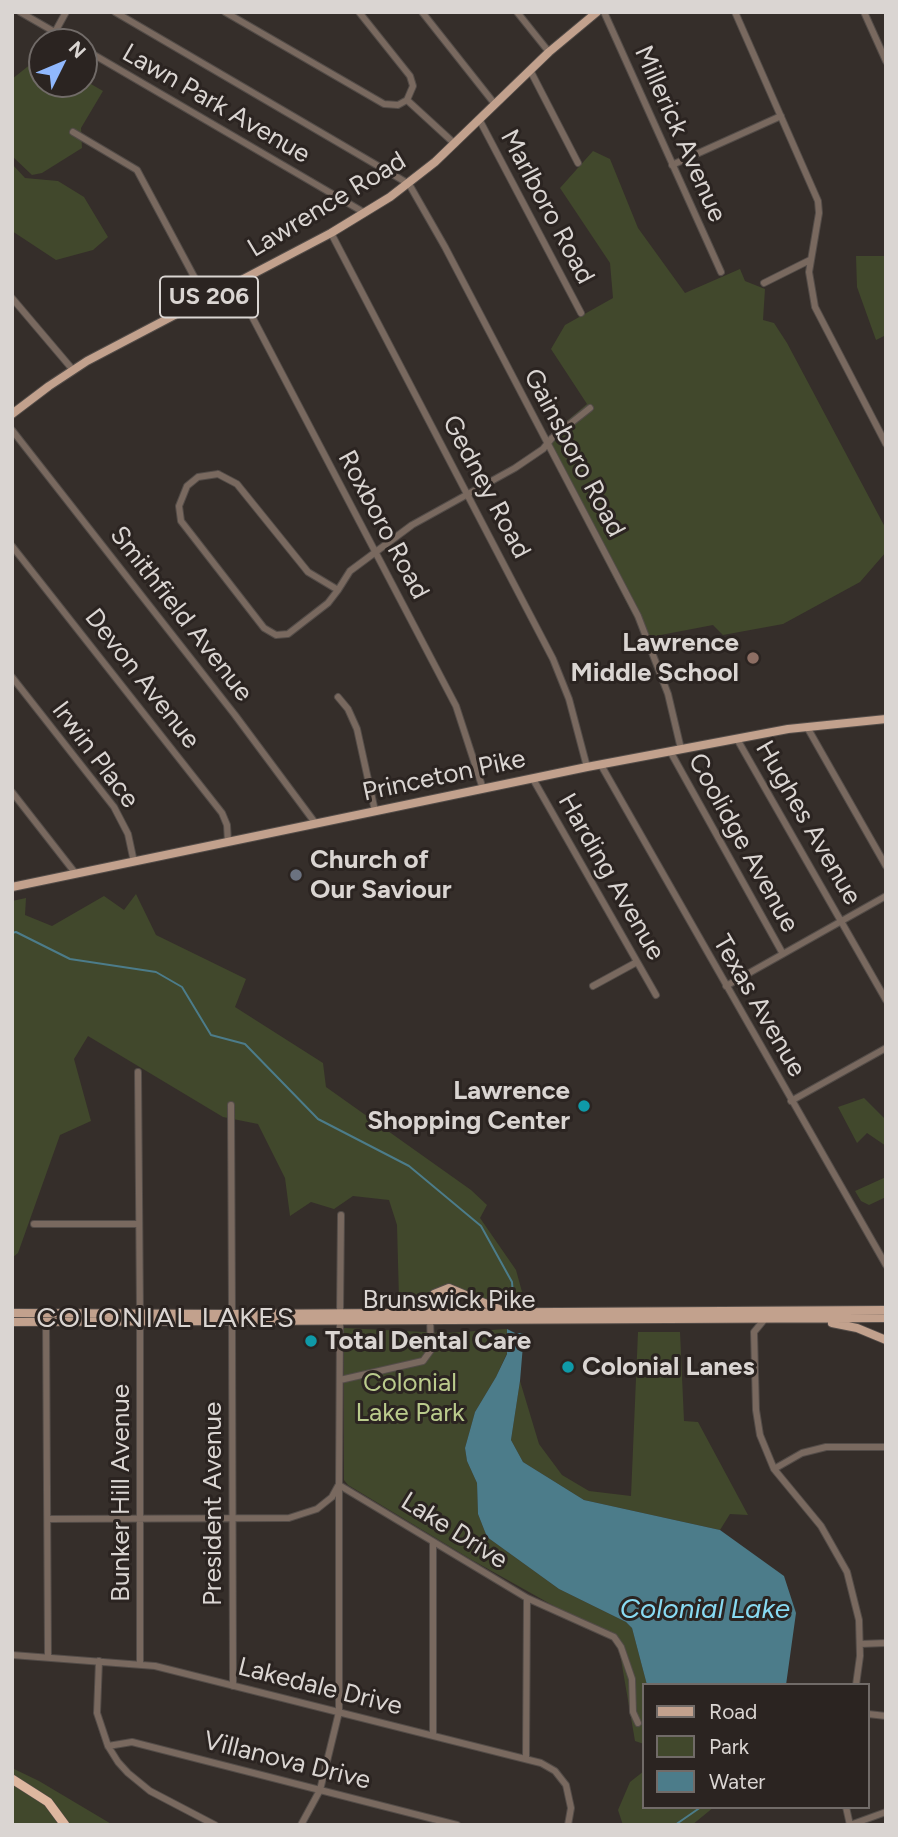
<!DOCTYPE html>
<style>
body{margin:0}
#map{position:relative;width:898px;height:1837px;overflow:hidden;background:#352e2a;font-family:Figtree,sans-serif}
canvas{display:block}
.frame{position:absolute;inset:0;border:14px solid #dad5d2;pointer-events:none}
.legend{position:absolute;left:642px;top:1683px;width:228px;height:126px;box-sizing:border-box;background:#2b2421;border:2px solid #716b68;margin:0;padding:9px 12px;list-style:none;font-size:21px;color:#dad5d2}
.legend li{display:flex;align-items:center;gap:14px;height:35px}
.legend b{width:35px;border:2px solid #716b68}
.north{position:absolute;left:28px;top:28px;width:70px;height:70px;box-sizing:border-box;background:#2b2421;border:2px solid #716b68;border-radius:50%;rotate:47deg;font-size:19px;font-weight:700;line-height:28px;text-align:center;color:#dad5d2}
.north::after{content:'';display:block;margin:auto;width:24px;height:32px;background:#90b8fd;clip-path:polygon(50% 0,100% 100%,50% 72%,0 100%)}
</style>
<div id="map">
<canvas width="898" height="1837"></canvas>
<div class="frame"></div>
<ul class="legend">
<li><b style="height:9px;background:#c2a18d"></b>Road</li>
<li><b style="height:19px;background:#41482c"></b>Park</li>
<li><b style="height:19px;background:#4c7c8a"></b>Water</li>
</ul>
<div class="north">N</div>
</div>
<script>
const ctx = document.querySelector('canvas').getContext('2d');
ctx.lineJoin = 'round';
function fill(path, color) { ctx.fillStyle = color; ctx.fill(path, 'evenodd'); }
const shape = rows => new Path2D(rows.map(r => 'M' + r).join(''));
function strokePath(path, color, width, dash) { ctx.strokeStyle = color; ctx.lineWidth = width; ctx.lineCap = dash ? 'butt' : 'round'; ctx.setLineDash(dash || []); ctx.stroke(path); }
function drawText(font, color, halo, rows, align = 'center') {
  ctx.font = font + ' Figtree,sans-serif'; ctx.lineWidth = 6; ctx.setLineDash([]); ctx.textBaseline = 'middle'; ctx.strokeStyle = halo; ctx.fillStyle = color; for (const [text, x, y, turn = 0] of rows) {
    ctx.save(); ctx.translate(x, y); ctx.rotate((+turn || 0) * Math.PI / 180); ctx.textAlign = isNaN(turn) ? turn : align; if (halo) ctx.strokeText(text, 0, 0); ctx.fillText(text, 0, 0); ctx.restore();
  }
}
const green = shape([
 [41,56,42,84,84,84,84,80,103,91,81,128,82,148,42,173,32,175,12,156,12,79],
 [593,151,610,159,638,228,685,293,740,269,745,281,765,289,763,320,774,323,787,343,886,529,886,552,860,582,783,624,723,635,713,625,645,638,543,441,587,404,551,349,565,325,613,298,610,263,560,188],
 [12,164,25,178,58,181,84,197,108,237,93,250,56,260,12,231],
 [856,256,886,256,886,335,876,340,857,287],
 [136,894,156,935,246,979,235,1007,323,1063,326,1087,471,1190,487,1205,480,1218,516,1270,524,1299,399,1299,397,1225,389,1200,353,1196,334,1209,311,1202,290,1216,285,1178,258,1124,223,1117,88,1036,74,1059,91,1121,60,1135,18,1253,12,1258,12,901,26,898,25,915,52,926,104,896,124,910],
 [864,1098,886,1120,886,1146,867,1133,857,1143,838,1107],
 [886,1177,886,1197,869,1205,861,1201,855,1191],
 [344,1328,445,1333,507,1329,507,1353,496,1377,475,1412,465,1448,467,1461,477,1483,478,1514,487,1537,559,1589,626,1622,632,1628,647,1685,644,1685,644,1744,635,1741,618,1642,472,1560,348,1485,344,1480],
 [638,1332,680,1332,684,1421,698,1422,748,1515,730,1514,720,1530,584,1500,523,1462,511,1440,520,1381,539,1444,562,1475,589,1491,631,1496],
 [12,1768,39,1781,113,1825,12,1825],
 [644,1771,644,1807,714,1807,692,1825,623,1825,618,1810,630,1782]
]);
const water = shape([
 [507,1329,515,1333,524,1333,520,1381,511,1440,523,1462,584,1500,720,1530,784,1576,796,1613,786,1685,647,1685,632,1628,626,1622,559,1589,487,1537,478,1514,477,1483,467,1461,465,1448,475,1412,496,1377,507,1354]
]);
const stream = shape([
 [12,933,16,932,70,959,156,972,182,987,211,1035,245,1044,318,1119,409,1166,481,1226,512,1282,514,1308],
 [675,1825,701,1807]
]);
const minor = shape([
 [20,12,72,42],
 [115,12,409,184,445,247,638,616,668,694,681,749],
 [225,12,384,104,398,105,407,100],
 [359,12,410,76,413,86,407,100],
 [422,12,494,103],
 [517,12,549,52],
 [604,12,721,272],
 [735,12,818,201,819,213,809,272,815,307,886,444],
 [864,12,886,61],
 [55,32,66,12],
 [84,49,365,213],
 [530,70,578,163],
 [407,100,455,144],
 [479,119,581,313],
 [73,132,137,170,206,299],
 [672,165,781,116],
 [331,233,553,659,569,699,587,767],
 [764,283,810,260],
 [235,284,456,706,483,789],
 [12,298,73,370],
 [12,430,235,715,316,824],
 [218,474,237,484,308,572,338,590,328,603,288,634,276,635,264,628,181,521,179,506,187,486,198,477,218,474],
 [12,546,222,813,227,825,228,842],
 [338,590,350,571,412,525,515,468,543,449,552,438,590,408],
 [12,677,114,807,128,834,134,862],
 [338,697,348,709,357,729,375,811],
 [807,727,886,866],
 [737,739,886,1000],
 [670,751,783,954],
 [601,765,886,1265],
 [533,779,656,995],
 [12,792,76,874],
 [593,986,637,962],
 [726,986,886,896],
 [138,1072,140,1314],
 [791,1101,886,1048],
 [231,1105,232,1314],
 [34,1224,139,1224],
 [340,1313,341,1215],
 [764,1320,754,1332,756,1410,760,1435,774,1469,821,1526,847,1572,859,1620,860,1656,856,1685],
 [46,1321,48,1657],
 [340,1321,339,1485,527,1598,614,1637,621,1647,632,1679,633,1712,638,1723],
 [140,1322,140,1664],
 [232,1322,233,1686],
 [340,1380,423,1361,431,1350,430,1318],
 [774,1469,802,1453,826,1447,886,1447],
 [48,1519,289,1518,317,1509,332,1497,338,1486],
 [860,1644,886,1643],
 [12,1655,155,1666,541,1763,555,1771,566,1785,571,1808,568,1825],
 [99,1661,97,1713,108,1746,118,1762,128,1773,150,1791,215,1825],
 [868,1714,886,1716],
 [433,1735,433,1542],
 [108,1746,132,1742,457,1825],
 [526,1759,527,1598],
 [846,1807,850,1825],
 [301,1825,320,1790,339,1712,339,1485],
 [850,1825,886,1812]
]);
const major = shape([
 [12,414,49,386,87,361,331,233,390,197,435,162,549,52,597,12],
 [12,887,587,767,788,729,886,719],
 [12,1313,232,1314,886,1310],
 [430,1313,429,1304,434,1294,449,1288,501,1310],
 [12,1322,886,1318],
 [832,1323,857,1328,886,1340]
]);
const highway = shape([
 [12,1779,48,1802,65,1825]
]);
const markers = [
 [753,658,7,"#8d6e63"],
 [296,875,7,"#6b7280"],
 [584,1106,7,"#0f9aa8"],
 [311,1341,7,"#0f9aa8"],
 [568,1367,7,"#0f9aa8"]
];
const shields = [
 [209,297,98]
];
const shieldNames = [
 ["US 206",209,297]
];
const streetNames = [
 ["Lawn Park Avenue",216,104,30],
 ["Millerick Avenue",680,134,66],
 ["Lawrence Road",327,205,-31],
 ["Marlboro Road",547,207,62],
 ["Gainsboro Road",574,453,62],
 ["Gedney Road",486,487,62],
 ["Roxboro Road",383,525,62],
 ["Smithfield Avenue",181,614,52],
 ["Devon Avenue",142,679,52],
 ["Irwin Place",95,755,53],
 ["Princeton Pike",444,776,-12],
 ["Hughes Avenue",808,823,60],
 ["Coolidge Avenue",743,843,61],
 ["Harding Avenue",611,877,60],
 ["Texas Avenue",759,1006,60],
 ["Brunswick Pike",449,1300],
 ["Bunker Hill Avenue",121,1493,-90],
 ["President Avenue",213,1504,-90],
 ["Lake Drive",454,1531,32],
 ["Lakedale Drive",320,1687,14],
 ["Villanova Drive",287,1761,14]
];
const poiNames = [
 ["Lawrence",739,643,"right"],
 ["Middle School",739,673,"right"],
 ["Church of",310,860],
 ["Our Saviour",310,890],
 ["Lawrence",570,1091,"right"],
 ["Shopping Center",570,1121,"right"],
 ["Total Dental Care",325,1341],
 ["Colonial Lanes",582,1367]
];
const parkNames = [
 ["Colonial",410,1383],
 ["Lake Park",410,1413]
];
const neighbourhoodNames = [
 ["COLONIAL LAKES",166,1319]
];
const waterNames = [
 ["Colonial Lake",705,1610]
];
fill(green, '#41482c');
fill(water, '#4c7c8a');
strokePath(stream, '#4c7c8a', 2);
strokePath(minor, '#534c48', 8);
strokePath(major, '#534c48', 10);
strokePath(highway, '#534c48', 10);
strokePath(minor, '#79695f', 6);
strokePath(major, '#c2a18d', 8);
strokePath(highway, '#deb79f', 9);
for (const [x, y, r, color] of markers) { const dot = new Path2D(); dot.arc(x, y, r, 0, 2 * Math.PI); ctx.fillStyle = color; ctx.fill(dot); strokePath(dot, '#2b2421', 2.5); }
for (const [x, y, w] of shields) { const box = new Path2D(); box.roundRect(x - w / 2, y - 20.5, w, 41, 5); ctx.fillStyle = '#2b2421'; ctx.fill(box); strokePath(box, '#dad5d2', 2); }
drawText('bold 24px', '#dad5d2', null, shieldNames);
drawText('26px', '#dad5d2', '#2b2421', streetNames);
drawText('bold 26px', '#dad5d2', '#2b2421', poiNames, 'left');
drawText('26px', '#bacb8c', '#2b2421', parkNames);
ctx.letterSpacing = '2px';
drawText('28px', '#dad5d2', '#2b2421', neighbourhoodNames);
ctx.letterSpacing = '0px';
drawText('italic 28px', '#88daf2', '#2b2421', waterNames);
</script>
